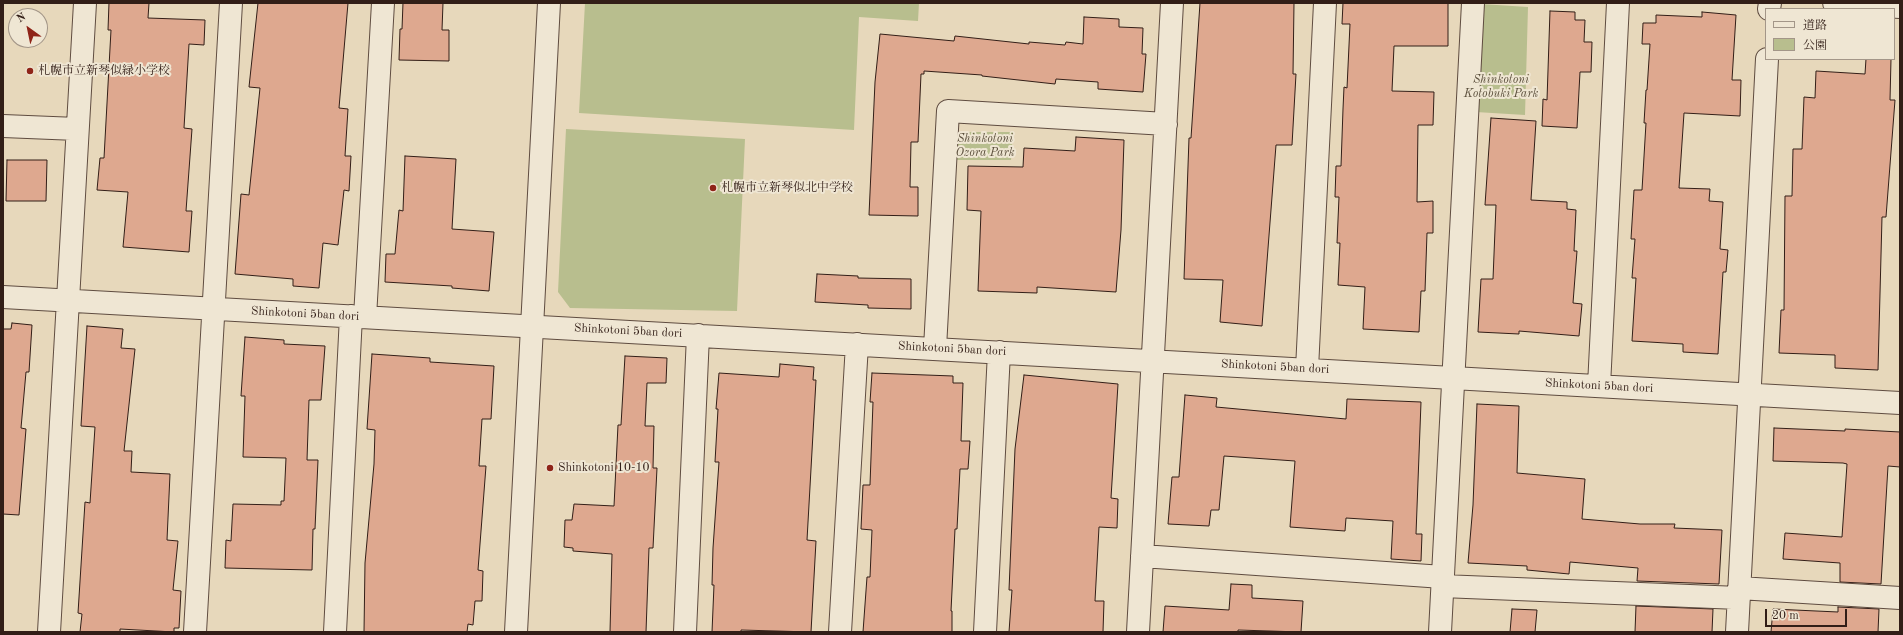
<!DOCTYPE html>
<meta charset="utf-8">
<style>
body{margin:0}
#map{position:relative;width:1903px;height:635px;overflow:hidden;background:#e7d8bb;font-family:"Old Standard TT","Noto Serif JP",serif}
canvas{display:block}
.frame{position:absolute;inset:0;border:4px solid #321e17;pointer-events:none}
.legend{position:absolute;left:1765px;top:8px;width:130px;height:52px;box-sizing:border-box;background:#efe6d3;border:1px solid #a39688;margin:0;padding:5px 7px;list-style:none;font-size:12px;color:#321e17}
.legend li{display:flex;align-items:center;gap:8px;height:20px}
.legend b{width:20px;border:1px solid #a39688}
.north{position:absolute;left:8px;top:8px;width:40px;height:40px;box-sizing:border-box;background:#efe6d3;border:1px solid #a39688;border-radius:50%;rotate:327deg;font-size:11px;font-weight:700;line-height:16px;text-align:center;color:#321e17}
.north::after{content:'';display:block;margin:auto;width:14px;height:18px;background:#8f2418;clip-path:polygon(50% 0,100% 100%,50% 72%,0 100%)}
.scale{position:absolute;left:1765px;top:609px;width:82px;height:18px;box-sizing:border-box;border:2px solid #321e17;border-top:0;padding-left:5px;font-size:12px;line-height:14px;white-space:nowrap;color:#321e17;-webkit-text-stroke:3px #efe6d3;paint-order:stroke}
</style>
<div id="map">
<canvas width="1903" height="635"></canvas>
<div class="frame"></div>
<ul class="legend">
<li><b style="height:5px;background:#efe6d3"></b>道路</li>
<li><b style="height:11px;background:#b8be8e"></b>公園</li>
</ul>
<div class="north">N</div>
<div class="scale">20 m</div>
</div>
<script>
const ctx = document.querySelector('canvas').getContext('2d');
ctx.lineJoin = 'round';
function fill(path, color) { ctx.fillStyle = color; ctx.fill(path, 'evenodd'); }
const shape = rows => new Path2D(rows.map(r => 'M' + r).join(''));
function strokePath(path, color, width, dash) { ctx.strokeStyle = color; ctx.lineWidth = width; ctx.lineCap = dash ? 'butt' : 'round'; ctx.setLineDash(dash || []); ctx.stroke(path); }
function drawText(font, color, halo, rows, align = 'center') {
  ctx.font = font + ' "Old Standard TT","Noto Serif JP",serif'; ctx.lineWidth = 4; ctx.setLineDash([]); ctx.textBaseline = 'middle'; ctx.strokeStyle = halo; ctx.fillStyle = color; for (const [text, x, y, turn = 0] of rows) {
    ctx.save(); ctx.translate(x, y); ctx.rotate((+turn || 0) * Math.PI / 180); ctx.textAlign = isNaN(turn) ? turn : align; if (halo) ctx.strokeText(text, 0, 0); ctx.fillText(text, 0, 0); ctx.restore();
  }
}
const green = shape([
 [585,3,919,3,918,21,859,17,854,130,579,113],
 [1481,4,1528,7,1525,115,1476,112],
 [566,129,745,139,737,311,570,308,558,292],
 [958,132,1013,132,1011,160,957,160]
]);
const building = shape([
 [109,3,149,3,148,18,205,20,204,45,189,44,184,128,192,129,186,211,192,211,189,252,123,247,128,192,97,190,100,158,104,158,111,30,108,30,109,3],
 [258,3,348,3,339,108,348,109,345,156,351,156,349,191,344,190,338,245,323,243,319,288,293,286,293,279,235,274,241,194,249,195,260,88,249,87,258,3],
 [403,3,443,3,442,30,449,30,449,61,399,60,400,29,402,29,403,3],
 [1200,3,1294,3,1293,74,1296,74,1292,145,1276,145,1262,326,1220,322,1223,280,1184,279,1189,138,1191,138,1200,3],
 [1343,3,1448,3,1448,46,1394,46,1392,91,1434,92,1433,125,1418,125,1417,202,1433,201,1433,233,1427,233,1425,291,1421,291,1419,332,1363,329,1365,287,1338,285,1340,243,1337,243,1339,197,1335,197,1336,166,1341,166,1343,109,1344,87,1347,88,1350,24,1342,24,1343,3],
 [1550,11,1575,12,1575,20,1585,20,1584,42,1592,42,1591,72,1580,72,1577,128,1542,126,1543,99,1547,100,1550,11],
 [1702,12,1736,15,1732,80,1741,80,1740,116,1684,113,1679,188,1710,189,1709,201,1723,202,1720,249,1728,250,1726,272,1723,272,1718,354,1683,352,1683,344,1632,341,1636,278,1632,278,1635,239,1631,239,1634,190,1642,190,1646,123,1644,123,1646,90,1647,90,1650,44,1642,44,1643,23,1656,23,1656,15,1702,17,1702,12],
 [1084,17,1119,19,1119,27,1143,28,1142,54,1146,54,1143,92,1098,89,1098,82,1056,79,1055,84,982,76,982,75,924,71,924,74,921,74,918,142,911,142,910,187,918,187,918,216,869,215,875,82,880,34,954,41,955,36,1029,44,1029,42,1065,45,1066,42,1083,44,1084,17],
 [1866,59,1891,59,1890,100,1895,100,1886,217,1882,217,1878,370,1835,368,1835,355,1779,353,1781,310,1784,310,1785,196,1792,196,1793,149,1802,149,1804,97,1815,98,1816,71,1865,74,1866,59],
 [1491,118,1536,121,1531,200,1567,202,1567,209,1576,210,1574,251,1577,251,1573,303,1582,304,1579,336,1519,331,1519,334,1478,332,1481,279,1493,279,1496,205,1485,205,1491,118],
 [1076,137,1124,140,1121,230,1116,292,1037,287,1037,293,978,291,981,211,967,210,968,166,1023,167,1024,148,1075,151,1076,137],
 [405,156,456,159,452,229,494,232,489,291,452,288,452,286,385,282,386,254,395,254,399,210,403,211,405,156],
 [7,160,47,160,46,201,6,201,7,160],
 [817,274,858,276,858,278,911,279,911,309,868,308,868,305,815,302,817,274],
 [12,323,32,325,29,372,26,372,21,428,26,429,19,515,3,514,3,329,11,329,12,323],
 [87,326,123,329,121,348,135,349,124,451,132,451,131,472,170,474,167,540,178,541,173,590,181,591,179,628,174,628,174,632,120,629,120,632,80,632,82,614,78,613,85,502,90,503,95,427,81,426,87,326],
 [245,337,284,340,284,344,325,346,321,400,309,400,307,460,318,460,315,529,313,529,312,570,225,568,226,540,231,541,233,504,281,505,281,501,284,501,286,458,243,457,245,396,241,396,245,337],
 [372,354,430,358,430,362,494,366,491,419,482,419,479,466,486,466,478,570,483,571,482,601,475,601,473,625,468,624,467,632,364,632,365,563,374,464,375,430,367,429,372,354],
 [625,356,667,358,666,383,647,383,645,426,654,426,653,468,657,468,653,548,649,548,646,632,610,632,612,554,573,551,573,548,564,547,565,520,572,520,574,504,614,506,618,425,621,425,625,356],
 [780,364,814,367,813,380,816,380,807,540,816,541,811,632,741,630,741,632,712,632,714,585,712,585,713,548,719,462,715,462,718,409,716,409,719,373,779,377,780,364],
 [872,373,953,376,953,383,963,383,961,441,970,441,968,469,960,469,957,529,955,529,951,611,952,611,952,632,863,632,867,577,870,577,872,530,861,529,863,485,870,485,873,402,870,402,872,373],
 [1024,375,1118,384,1111,498,1118,499,1117,528,1099,527,1095,601,1104,601,1103,632,1009,632,1012,590,1009,590,1015,449,1024,375],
 [1185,395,1217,398,1216,407,1346,419,1347,399,1421,402,1416,534,1422,534,1421,561,1391,559,1393,521,1346,518,1345,531,1290,527,1295,461,1224,456,1219,510,1211,510,1209,526,1168,524,1172,477,1179,477,1185,395],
 [1477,404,1519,406,1517,473,1585,479,1582,519,1640,524,1675,524,1674,528,1722,530,1719,584,1637,581,1638,568,1570,562,1569,574,1527,570,1527,566,1468,563,1473,505,1477,404],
 [1774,428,1845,431,1845,429,1900,432,1900,467,1888,466,1881,584,1840,582,1840,563,1783,559,1785,533,1842,537,1847,464,1843,463,1773,461,1774,428],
 [1231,584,1252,585,1252,598,1303,601,1301,632,1238,630,1238,632,1163,632,1165,606,1229,610,1231,584],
 [1636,606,1713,609,1712,632,1635,632,1636,606],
 [1838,607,1879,609,1878,632,1771,632,1773,609,1838,612,1838,607],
 [1512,609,1537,610,1535,632,1510,632,1512,609]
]);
const minor = shape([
 [1834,3,1900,7],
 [1769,9,1770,3],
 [3,126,77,129],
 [3,297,1900,403],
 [365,317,383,3],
 [935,348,948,111,1166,124],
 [1307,369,1325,3],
 [1599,386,1618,3],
 [1142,556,1443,577],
 [1442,586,1739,598],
 [1739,588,1900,598],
 [49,632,85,3],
 [195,632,231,3],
 [335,632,351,316],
 [685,632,698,335],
 [840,632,857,344],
 [985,632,999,352],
 [1138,632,1172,3],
 [1440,632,1473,3],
 [1737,632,1767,59]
]);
const tertiary = shape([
 [516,632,549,3]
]);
const markers = [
 [30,71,4,"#8f2418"],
 [713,188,4,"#8f2418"],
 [550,468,4,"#8f2418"]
];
const poiNames = [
 ["札幌市立新琴似緑小学校",38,71],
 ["札幌市立新琴似北中学校",721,188],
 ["Shinkotoni 10-10",558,468]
];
const parkNames = [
 ["Shinkotoni",1501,80],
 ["Kotobuki Park",1501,94],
 ["Shinkotoni",985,139],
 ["Ozora Park",985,153]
];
const streetNames = [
 ["Shinkotoni 5ban dori",305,314,3],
 ["Shinkotoni 5ban dori",628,331,3],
 ["Shinkotoni 5ban dori",952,349,3],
 ["Shinkotoni 5ban dori",1275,367,3],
 ["Shinkotoni 5ban dori",1599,386,3]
];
fill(green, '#b8be8e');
fill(building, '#dea88f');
strokePath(building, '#321e17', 1);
strokePath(minor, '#5f4c40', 24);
strokePath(tertiary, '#5f4c40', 24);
strokePath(minor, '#efe6d3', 22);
strokePath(tertiary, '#efe6d3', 22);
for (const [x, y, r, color] of markers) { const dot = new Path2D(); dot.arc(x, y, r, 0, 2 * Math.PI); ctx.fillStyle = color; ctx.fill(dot); strokePath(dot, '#efe6d3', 1.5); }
drawText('12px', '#321e17', '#efe6d3', poiNames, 'left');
drawText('italic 12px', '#5a4e3b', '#efe6d3', parkNames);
drawText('12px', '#321e17', '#efe6d3', streetNames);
</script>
